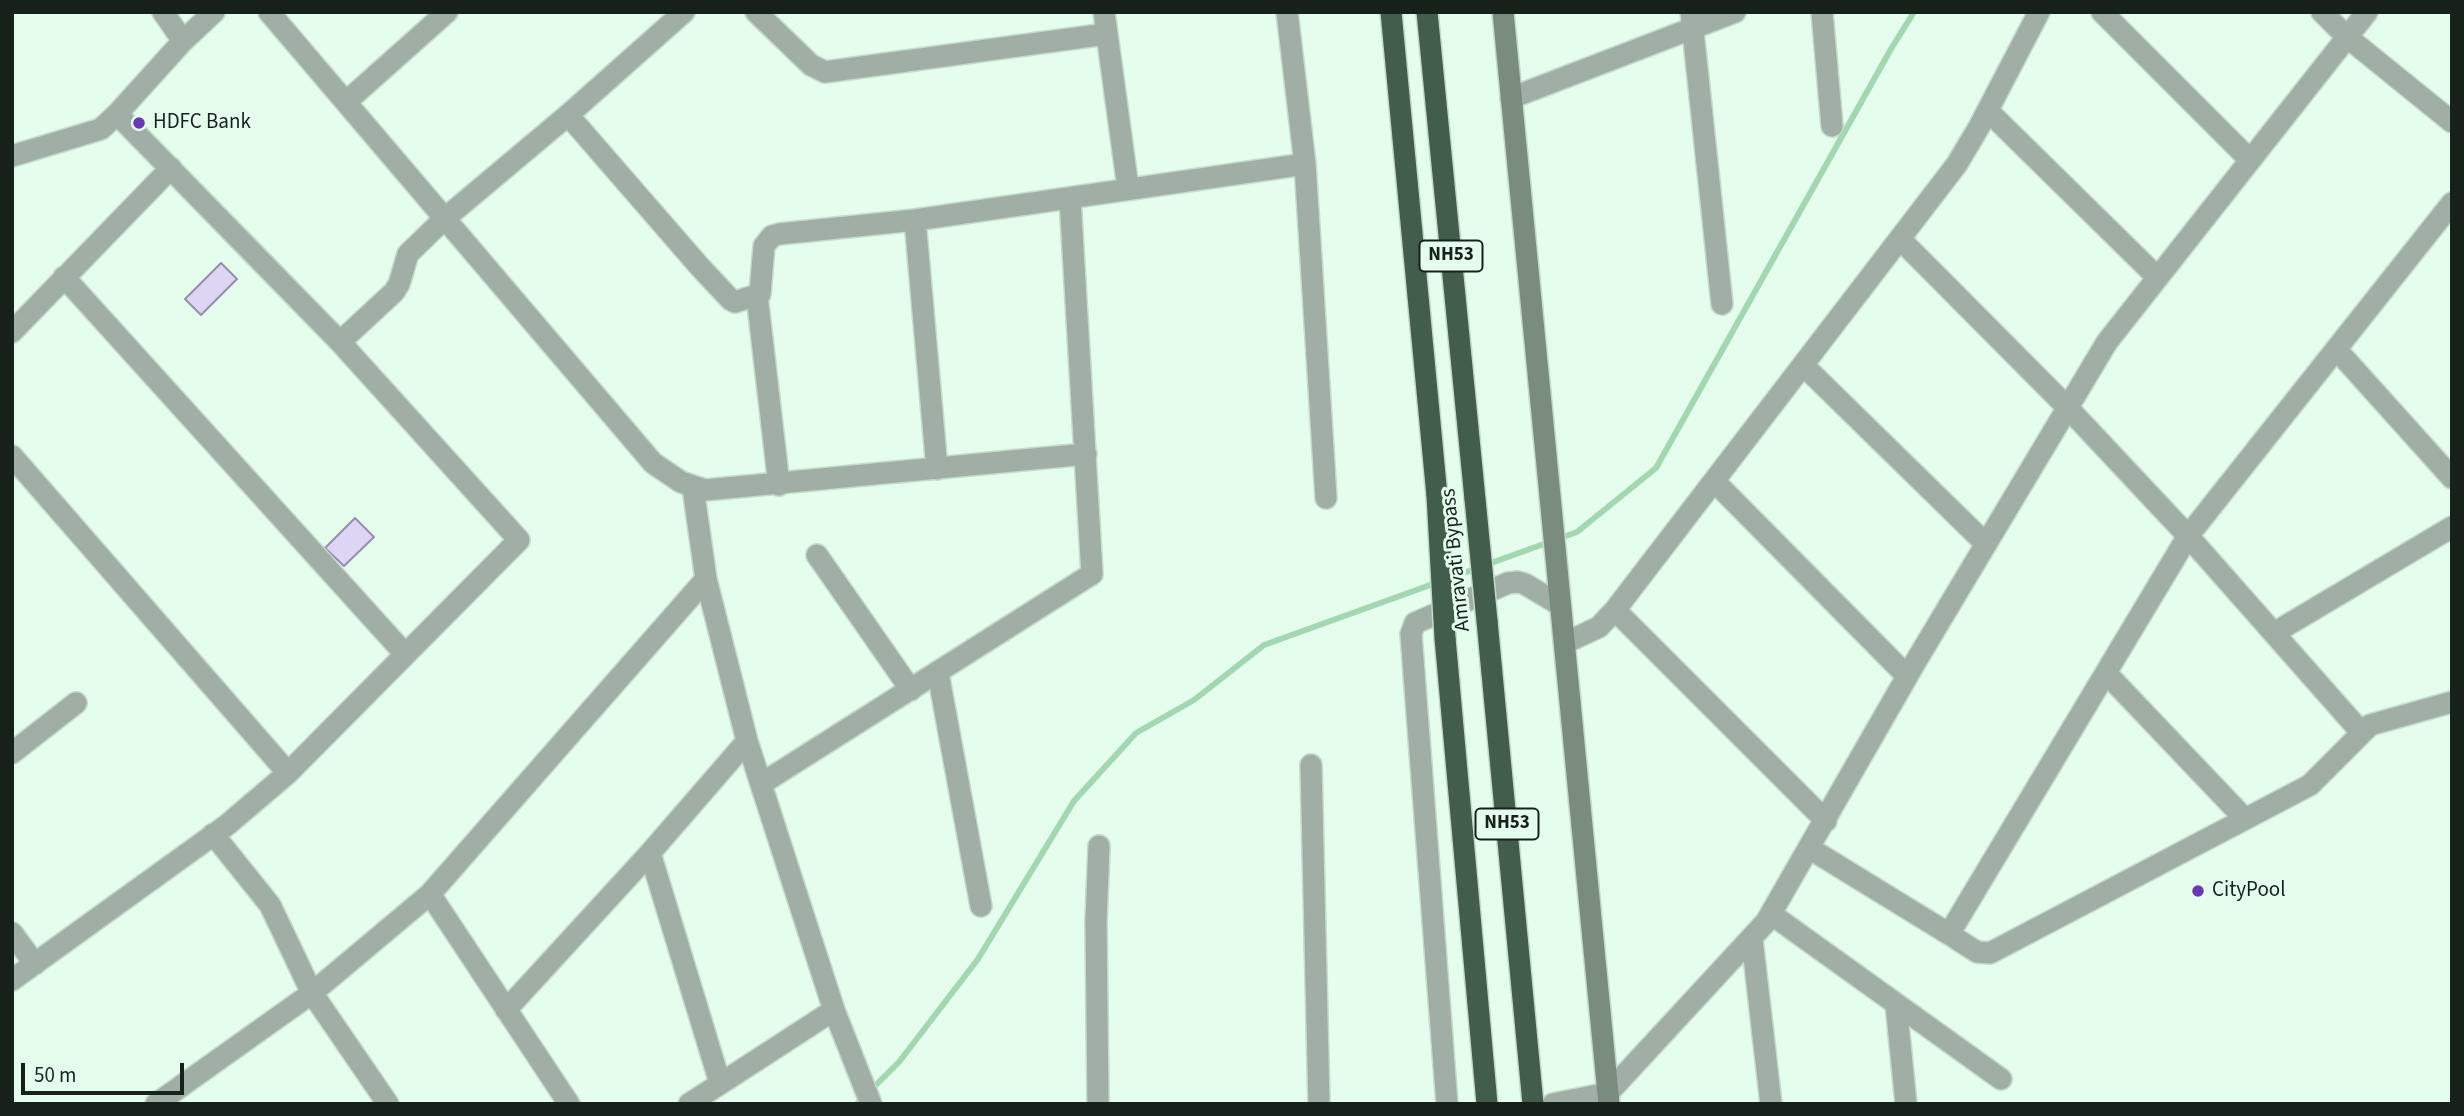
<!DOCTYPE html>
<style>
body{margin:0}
#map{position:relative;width:2464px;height:1116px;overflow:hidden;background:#e5fdec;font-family:"Source Sans 3",sans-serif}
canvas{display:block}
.frame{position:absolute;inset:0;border:14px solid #162119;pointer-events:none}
.scale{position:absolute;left:21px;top:1063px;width:163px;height:32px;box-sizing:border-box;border:4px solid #162119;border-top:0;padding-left:9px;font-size:21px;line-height:24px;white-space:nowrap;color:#162119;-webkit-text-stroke:5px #e5fdec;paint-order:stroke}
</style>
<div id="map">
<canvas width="2464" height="1116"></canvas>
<div class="frame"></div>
<div class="scale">50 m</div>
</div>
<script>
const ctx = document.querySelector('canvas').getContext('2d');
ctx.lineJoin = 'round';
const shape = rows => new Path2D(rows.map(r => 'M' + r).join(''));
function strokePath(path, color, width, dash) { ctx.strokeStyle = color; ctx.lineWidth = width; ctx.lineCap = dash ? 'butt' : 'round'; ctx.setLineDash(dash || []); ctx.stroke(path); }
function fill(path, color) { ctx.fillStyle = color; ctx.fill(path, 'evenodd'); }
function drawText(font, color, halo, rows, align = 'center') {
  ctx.font = font + ' "Source Sans 3",sans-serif'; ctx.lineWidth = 6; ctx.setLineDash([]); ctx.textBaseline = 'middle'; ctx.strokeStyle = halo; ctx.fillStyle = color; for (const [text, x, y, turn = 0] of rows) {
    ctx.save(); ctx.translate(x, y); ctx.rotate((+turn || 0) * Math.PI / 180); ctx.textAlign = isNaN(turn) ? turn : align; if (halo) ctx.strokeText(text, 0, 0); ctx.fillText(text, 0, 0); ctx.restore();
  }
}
const stream = shape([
 [857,1104,899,1062,978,959,1074,801,1136,733,1194,700,1264,645,1577,532,1656,468,1891,49,1914,12]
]);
const building = shape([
 [221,263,237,279,201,315,185,299,221,263],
 [355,518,374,537,344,566,325,548,355,518]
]);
const street = shape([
 [163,12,183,41],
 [269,12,653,463,681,482,705,490,1086,454],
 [756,12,811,65,825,72,1106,34],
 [1104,12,1128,188],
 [1287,12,1305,164,1326,498],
 [1691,12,1722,304],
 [1822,12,1832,126],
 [2102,12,2250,160],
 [2322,12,2347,37,2452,122],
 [1511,98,1735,12],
 [346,102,447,12],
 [1988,111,2157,277],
 [117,114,183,41,214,12],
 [568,115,700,267,731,300,735,302,760,294,764,246,772,236,779,234,915,220,1305,164],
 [12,156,101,129,117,114,340,342,519,540,288,773,227,825,12,980],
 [915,220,937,469],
 [1900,239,2068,408,2188,536,2361,732],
 [64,277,405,654],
 [757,296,779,485],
 [12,332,171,168],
 [340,342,394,292,399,284,408,254,443,220,568,115,684,12],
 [2336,349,2452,478],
 [1804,366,1986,544],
 [12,456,288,773],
 [1715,482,1907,676],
 [693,488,706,579,747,741,834,1010,871,1104],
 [817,555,911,690],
 [1615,610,1826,821],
 [2274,633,2452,527],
 [1565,643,1599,627,1615,610,1957,164,1979,127,2039,12],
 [938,673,981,906],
 [2106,673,2245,819],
 [12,753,76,703],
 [1311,765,1319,1104],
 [761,784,1092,574,1070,198],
 [213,834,270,905,312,993,388,1104],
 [1809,848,1949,934,2188,536,2452,203],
 [650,853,720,1083],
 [430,894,569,1104],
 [1771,914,2001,1079],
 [12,933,35,964],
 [1949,934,1977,952,1990,953,2310,785,2370,725,2452,702],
 [1752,939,1771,1104],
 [1896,1004,1906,1104],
 [506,1010,650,853,747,741],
 [156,1104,312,993,430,894,706,579],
 [689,1104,834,1010],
 [1098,1104,1096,921,1099,846],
 [1447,1104,1411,634,1415,623,1508,583,1518,582,1525,584,1560,605],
 [1553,1104,1608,1093,1766,922,1916,661,2107,342,2367,12]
]);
const secondary = shape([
 [1503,12,1609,1104]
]);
const highway = shape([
 [1391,12,1437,496],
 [1427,12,1475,499],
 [1487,621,1533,1104],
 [1445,638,1487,1104]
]);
const highwayBridge = shape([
 [1437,496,1445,638],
 [1475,499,1487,621]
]);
const markers = [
 [139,123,7,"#6839b0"],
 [2198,891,7,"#6839b0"]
];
const shields = [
 [1451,256,63],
 [1507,824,63]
];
const shieldNames = [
 ["NH53",1451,256],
 ["NH53",1507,824]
];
const poiNames = [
 ["HDFC Bank",153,123],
 ["CityPool",2212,891]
];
const streetNames = [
 ["Amravati Bypass",1457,560,-96]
];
strokePath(stream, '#a2d7b2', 6);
fill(building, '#ddd5f4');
strokePath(building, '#968eab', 2);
strokePath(street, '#c4daca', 24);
strokePath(secondary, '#c4daca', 24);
strokePath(highway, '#c4daca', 24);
strokePath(street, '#a1aea5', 21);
strokePath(secondary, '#798c7e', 21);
strokePath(highway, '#435d4b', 21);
strokePath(highwayBridge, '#c4daca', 24, []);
strokePath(highwayBridge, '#435d4b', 21);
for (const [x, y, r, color] of markers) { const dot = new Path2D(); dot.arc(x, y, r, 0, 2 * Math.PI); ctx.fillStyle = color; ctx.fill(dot); strokePath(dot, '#e5fdec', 2.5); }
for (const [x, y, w] of shields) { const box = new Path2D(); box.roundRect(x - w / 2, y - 15.5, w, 31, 5); ctx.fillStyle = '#e5fdec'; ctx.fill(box); strokePath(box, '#162119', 2); }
drawText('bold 19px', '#162119', null, shieldNames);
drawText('21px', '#162119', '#e5fdec', poiNames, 'left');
drawText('21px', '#162119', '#e5fdec', streetNames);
</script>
